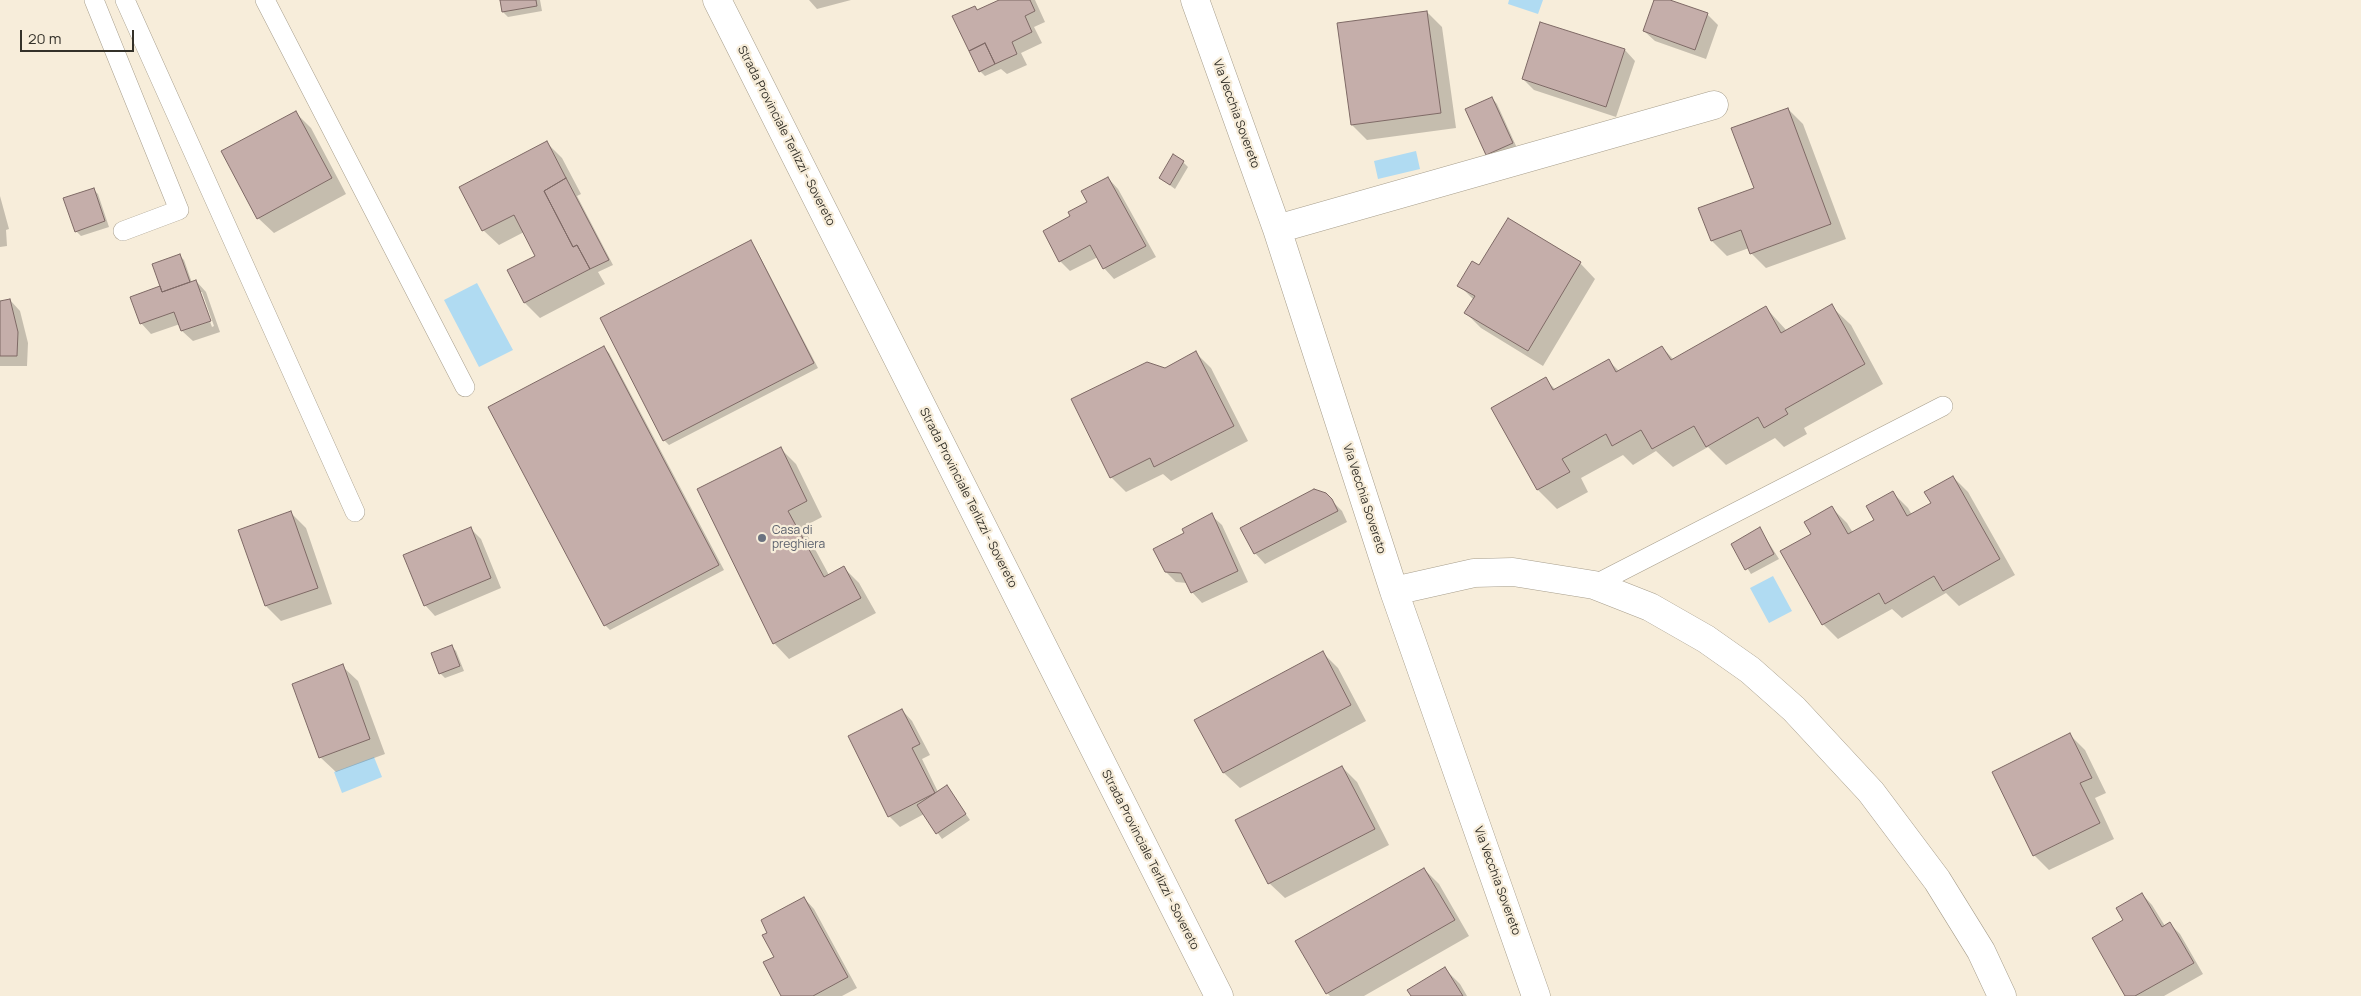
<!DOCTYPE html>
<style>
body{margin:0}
#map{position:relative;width:2361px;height:996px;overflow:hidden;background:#f7edda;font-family:Manrope,sans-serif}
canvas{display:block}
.scale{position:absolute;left:20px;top:30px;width:114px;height:22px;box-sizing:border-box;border:2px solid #343129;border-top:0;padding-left:6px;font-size:15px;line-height:18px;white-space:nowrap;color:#343129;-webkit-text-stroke:4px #f7edda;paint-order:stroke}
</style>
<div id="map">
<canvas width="2361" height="996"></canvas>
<div class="scale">20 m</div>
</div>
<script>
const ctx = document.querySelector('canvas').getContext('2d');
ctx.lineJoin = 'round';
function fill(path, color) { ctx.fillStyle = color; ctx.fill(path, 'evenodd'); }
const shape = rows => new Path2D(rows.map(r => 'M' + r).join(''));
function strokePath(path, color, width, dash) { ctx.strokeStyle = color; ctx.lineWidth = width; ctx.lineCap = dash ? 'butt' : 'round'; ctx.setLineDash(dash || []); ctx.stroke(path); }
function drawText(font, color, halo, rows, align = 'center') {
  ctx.font = font + ' Manrope,sans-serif'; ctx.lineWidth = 4.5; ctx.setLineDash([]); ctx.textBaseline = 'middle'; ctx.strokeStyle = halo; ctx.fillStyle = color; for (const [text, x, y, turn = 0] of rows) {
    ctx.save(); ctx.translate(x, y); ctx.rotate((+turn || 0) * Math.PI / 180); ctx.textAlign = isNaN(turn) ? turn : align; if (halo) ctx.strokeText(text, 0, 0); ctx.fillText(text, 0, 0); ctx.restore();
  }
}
const water = shape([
 [1509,0,1543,0,1538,14,1508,4],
 [1416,151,1420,169,1378,179,1374,161],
 [477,283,513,350,479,367,444,300],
 [1773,576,1792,611,1769,623,1750,588],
 [374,757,382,777,342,793,334,772]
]);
const shadow = shape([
 [501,0,540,0,542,11,508,17,503,12],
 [809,0,851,0,817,9],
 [1002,0,1035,0,1045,22,1034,27,1042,43,1021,53,1027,65,1007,74,1001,69,985,76,980,71,978,11],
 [1655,0,1666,0,1707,14,1718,25,1706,59,1655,41,1644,31],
 [1427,12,1442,27,1456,128,1367,140,1352,125],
 [1541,23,1625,50,1635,61,1616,117,1534,90,1523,79],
 [1492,98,1497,104,1517,148,1492,159,1487,154],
 [1788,109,1803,124,1846,239,1766,268,1751,253,1749,248,1727,256,1712,241,1755,189],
 [296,113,311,128,346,194,274,233,258,218],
 [547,143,562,158,581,194,577,196,613,265,598,272,605,284,540,318,525,303,509,271,537,256,524,232,499,245,483,230],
 [1183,162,1188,167,1175,189,1160,178],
 [1108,178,1118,189,1156,257,1114,279,1104,268,1098,257,1070,271,1060,261,1071,217,1089,202],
 [93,189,98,194,109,227,81,236,76,231],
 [0,196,9,229,6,230,7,246,0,247],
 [750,242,755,247,818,368,669,445,664,440],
 [179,255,184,260,192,283,196,281,206,292,220,332,193,341,182,331,180,324,151,334,141,323],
 [199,292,202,292,214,326,212,327],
 [1580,263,1595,279,1543,366,1481,328,1466,313,1474,300,1459,285,1480,267],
 [10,300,20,311,28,343,27,366,0,366,0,302],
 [1831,306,1851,325,1883,384,1804,428,1807,434,1784,447,1775,438,1726,465,1708,447,1673,467,1656,451,1633,465,1623,455,1581,478,1588,492,1557,509,1538,490,1493,409,1545,379,1556,390,1609,361,1619,371,1662,347,1674,360,1766,308,1787,331],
 [604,348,609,353,724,570,610,630,605,625],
 [1196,353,1211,368,1248,441,1171,481,1163,474,1126,492,1111,477,1165,369],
 [781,449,796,464,822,517,803,527,829,575,843,567,859,583,876,613,789,659,774,643],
 [1953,477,1968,492,2015,575,1959,606,1946,593,1902,618,1892,609,1838,639,1823,624,1812,534,1832,508,1847,523,1853,533,1875,520,1892,492,1908,508,1912,515,1932,504],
 [1325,494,1342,511,1347,522,1265,564,1255,553],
 [291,513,306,528,332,604,281,621,266,606,240,530],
 [1211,515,1222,525,1248,582,1202,603,1192,592,1187,583,1176,582,1166,572,1186,533],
 [470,528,481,539,501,588,435,616,425,605],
 [1760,529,1779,559,1751,574,1732,544],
 [451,646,456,651,464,671,445,678,440,673],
 [1323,653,1338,668,1366,721,1240,788,1224,773,1196,721],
 [342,666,358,681,385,754,336,772,320,757],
 [902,710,912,721,930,755,922,759,938,792,947,787,970,820,942,839,924,814,900,827,889,816],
 [2070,735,2085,750,2106,793,2095,798,2114,839,2049,870,2034,855],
 [1342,767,1357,782,1389,845,1285,898,1269,883],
 [1424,869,1439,884,1469,936,1364,996,1330,996,1327,993],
 [2142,894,2152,905,2165,926,2170,924,2180,934,2203,974,2164,996,2126,996],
 [804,898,814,909,857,988,842,996,783,996,769,933],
 [1445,969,1460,984,1467,996,1412,996]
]);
const building = shape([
 [500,0,536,0,537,6,502,12,500,0],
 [999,0,1030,0,1035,11,1025,16,1032,32,1012,42,1017,54,995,64,985,43,969,51,952,16,975,6,977,10,999,0],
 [1654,0,1670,0,1708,13,1695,50,1643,31,1654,0],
 [1427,11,1441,113,1351,125,1337,23,1427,11],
 [1540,22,1625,49,1606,107,1522,79,1540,22],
 [985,43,995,64,979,72,969,51,985,43],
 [1492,97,1513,143,1486,155,1465,109,1492,97],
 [1788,108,1831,224,1750,254,1741,230,1711,241,1698,208,1754,188,1731,128,1788,108],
 [296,111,332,178,257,219,221,151,296,111],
 [547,141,566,178,544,191,573,247,577,245,590,269,524,303,507,270,535,256,514,215,482,231,459,187,547,141],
 [1173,154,1184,161,1170,185,1159,178,1173,154],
 [1108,177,1146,246,1103,269,1090,245,1059,262,1043,231,1070,216,1068,212,1087,202,1081,191,1108,177],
 [566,178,609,260,590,269,577,245,573,247,544,191,566,178],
 [94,188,105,221,75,232,63,198,94,188],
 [1508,218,1581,262,1528,351,1464,313,1475,296,1457,286,1472,261,1479,265,1508,218],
 [751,240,814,363,663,441,600,318,751,240],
 [180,254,190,282,162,292,152,264,180,254],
 [196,280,211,321,181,331,174,312,140,324,130,297,160,286,162,292,196,280],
 [10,299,18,332,17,356,0,356,0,301,10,299],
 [1832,304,1865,364,1785,409,1788,414,1764,428,1758,417,1706,447,1694,426,1652,449,1641,430,1612,446,1606,434,1562,459,1570,472,1537,490,1491,408,1546,377,1553,390,1609,359,1616,372,1662,346,1671,360,1766,306,1781,333,1832,304],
 [604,346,719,565,604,626,488,407,604,346],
 [1196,351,1234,426,1154,467,1150,458,1110,478,1071,399,1147,362,1165,368,1196,351],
 [781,447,807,501,788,511,824,577,844,566,861,598,773,644,697,489,781,447],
 [1953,476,2000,559,1943,591,1934,576,1885,604,1879,593,1822,625,1780,551,1811,534,1804,522,1832,506,1848,534,1874,520,1866,506,1893,491,1907,516,1931,503,1924,492,1953,476],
 [1314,489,1326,493,1332,499,1338,511,1254,554,1240,528,1314,489],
 [291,511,318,588,265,606,238,530,291,511],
 [1212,513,1238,571,1191,593,1181,573,1165,572,1153,549,1184,533,1182,529,1212,513],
 [471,527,491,578,424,606,403,555,471,527],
 [1760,527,1774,554,1745,570,1731,544,1760,527],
 [452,645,460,666,439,674,431,653,452,645],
 [1323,651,1351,705,1223,773,1194,720,1323,651],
 [343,664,370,739,319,758,292,684,343,664],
 [902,709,920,744,912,748,935,793,888,817,848,736,902,709],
 [2070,733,2092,778,2080,783,2100,823,2033,856,1992,772,2070,733],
 [1342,766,1375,829,1268,884,1235,820,1342,766],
 [947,785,966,814,936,834,917,805,947,785],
 [1424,868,1455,920,1326,994,1295,941,1424,868],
 [2142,893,2162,927,2170,922,2194,963,2135,996,2125,996,2092,938,2123,920,2116,908,2142,893],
 [804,897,848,977,813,996,781,996,763,962,774,957,762,935,767,933,761,920,804,897],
 [1445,967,1463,996,1411,996,1407,990,1445,967]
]);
const lane = shape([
 [94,0,179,210,123,231],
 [125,0,355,512],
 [265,0,465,387],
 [1594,585,1943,406]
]);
const street = shape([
 [1195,0,1277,229,1394,591,1536,996],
 [1277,229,1714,105],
 [1394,591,1474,573,1513,572,1594,585,1650,607,1706,639,1750,670,1794,709,1871,792,1937,880,1981,951,2002,996]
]);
const secondary = shape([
 [717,0,1219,996]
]);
const markers = [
 [762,538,5,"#6b7280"]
];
const streetNames = [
 ["Via Vecchia Sovereto",1236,114,70],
 ["Strada Provinciale Terlizzi - Sovereto",786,136,63],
 ["Strada Provinciale Terlizzi - Sovereto",968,498,63],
 ["Via Vecchia Sovereto",1364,499,72],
 ["Strada Provinciale Terlizzi - Sovereto",1150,860,63],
 ["Via Vecchia Sovereto",1497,881,70]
];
const worshipNames = [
 ["Casa di",772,531],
 ["preghiera",772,545]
];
fill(water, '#b0dbf2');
fill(shadow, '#0003');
fill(building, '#c5aeaa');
strokePath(building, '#7e6965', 1);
strokePath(lane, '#a79e8c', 20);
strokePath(street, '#a79e8c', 29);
strokePath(secondary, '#a79e8c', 29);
strokePath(lane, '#fff', 19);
strokePath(street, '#fff', 28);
strokePath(secondary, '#fff', 28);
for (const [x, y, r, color] of markers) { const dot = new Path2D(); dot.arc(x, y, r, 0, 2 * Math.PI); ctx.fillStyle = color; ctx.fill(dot); strokePath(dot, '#f7edda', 2); }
drawText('12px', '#343129', '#f7edda', streetNames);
drawText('12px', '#5b616d', '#f7edda', worshipNames, 'left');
</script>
